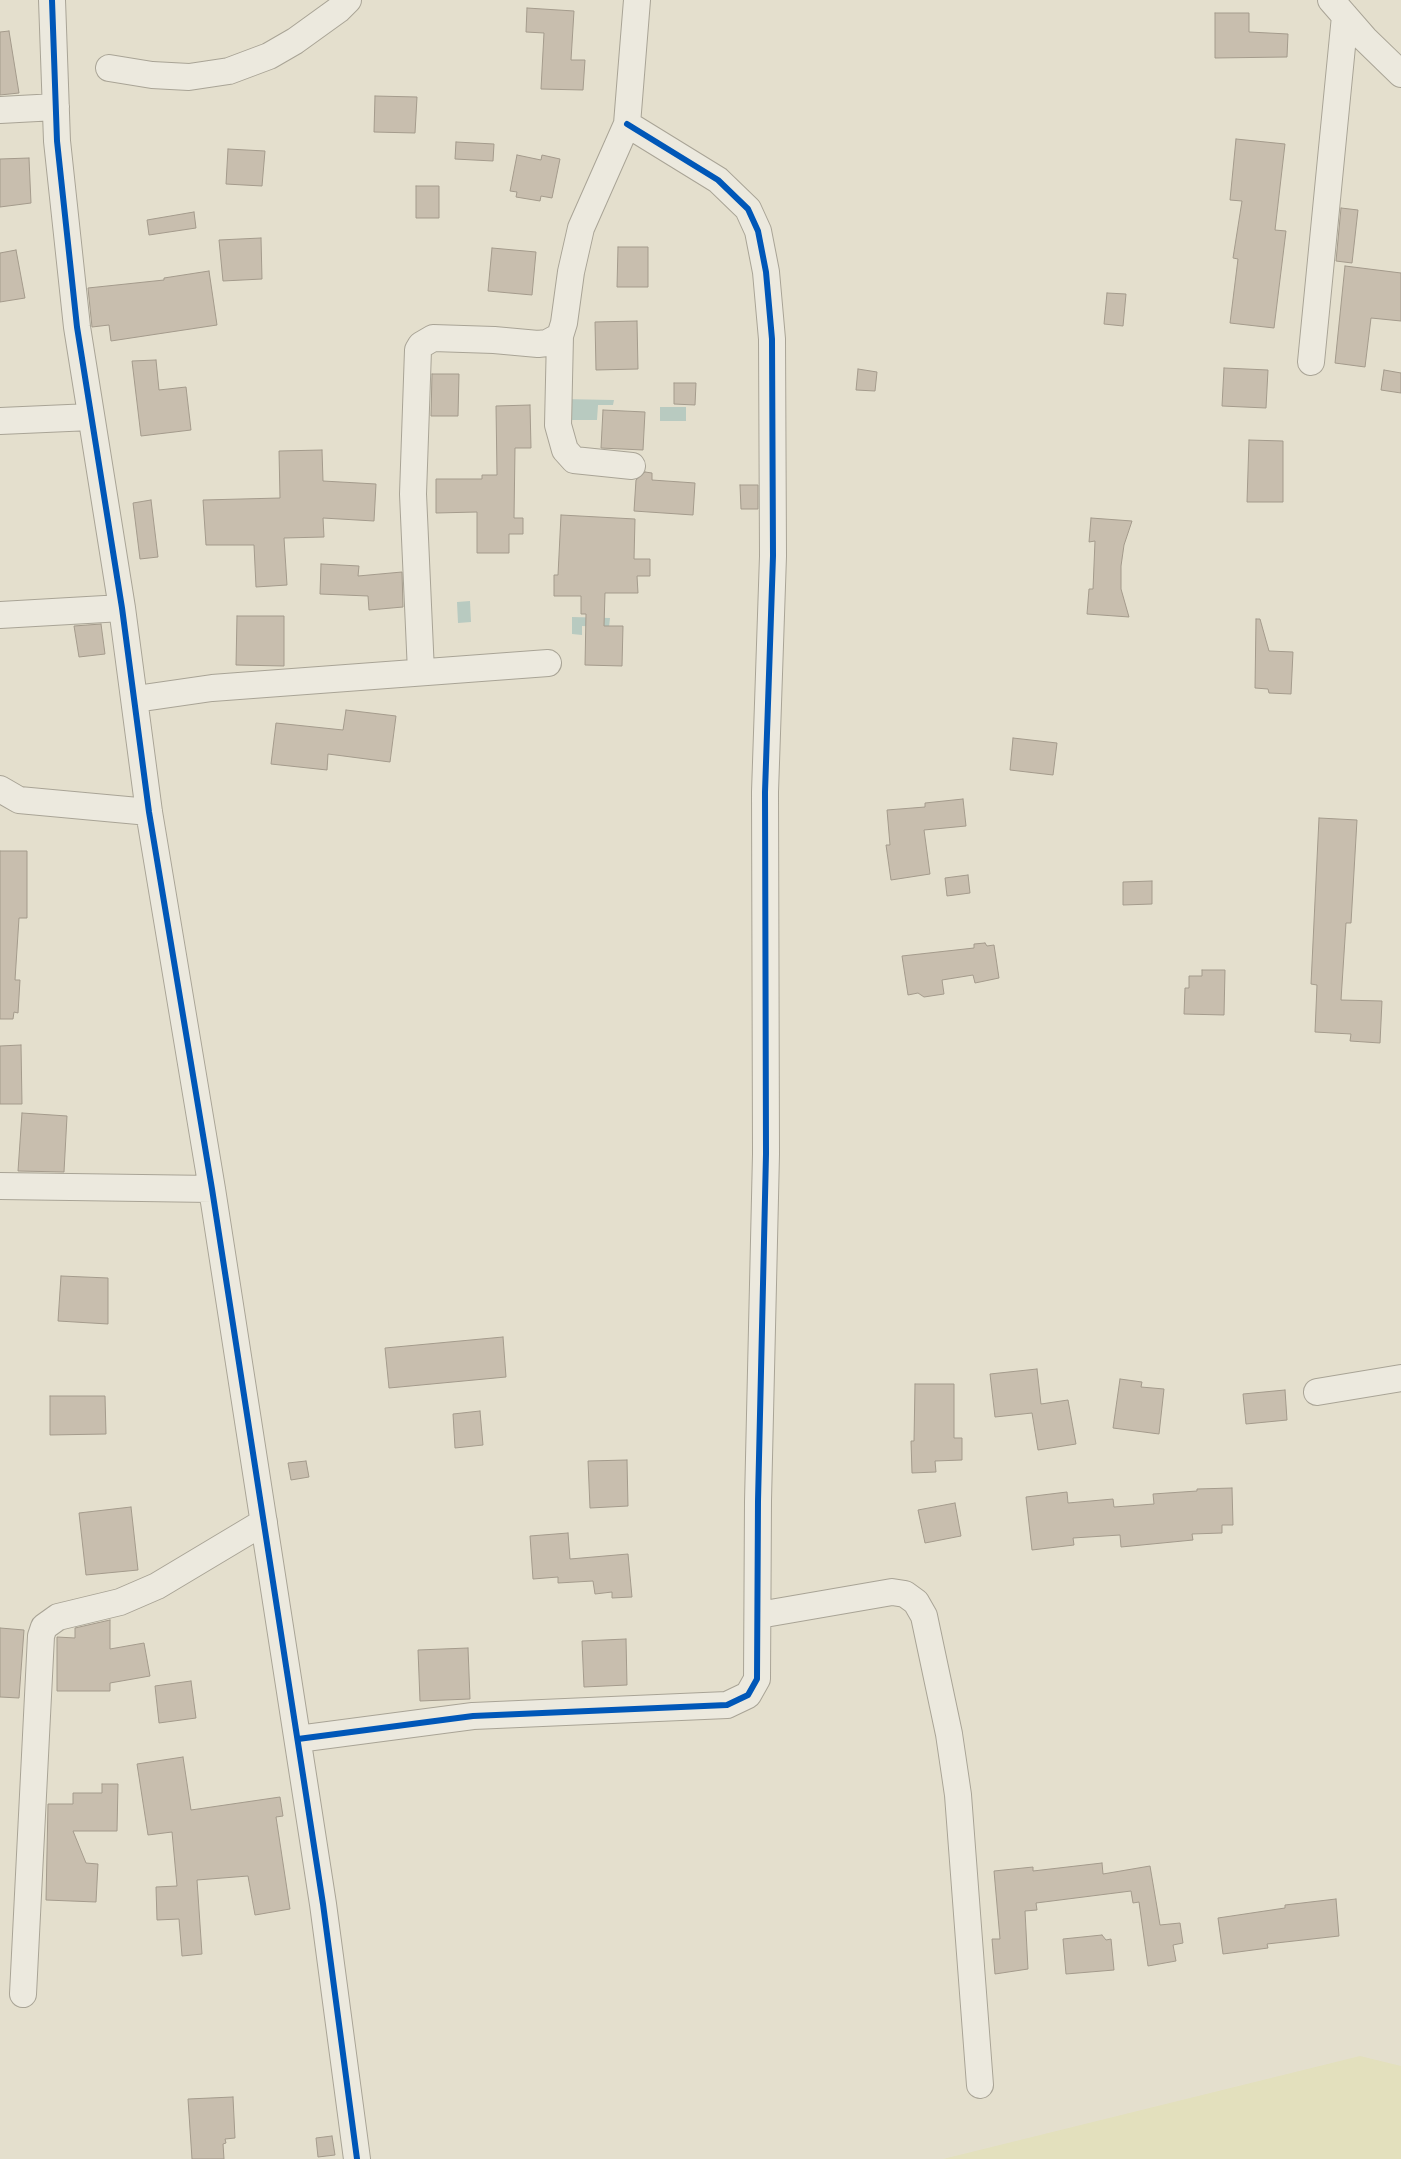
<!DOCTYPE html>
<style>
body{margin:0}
canvas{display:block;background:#e4dfcd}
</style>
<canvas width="1401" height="2159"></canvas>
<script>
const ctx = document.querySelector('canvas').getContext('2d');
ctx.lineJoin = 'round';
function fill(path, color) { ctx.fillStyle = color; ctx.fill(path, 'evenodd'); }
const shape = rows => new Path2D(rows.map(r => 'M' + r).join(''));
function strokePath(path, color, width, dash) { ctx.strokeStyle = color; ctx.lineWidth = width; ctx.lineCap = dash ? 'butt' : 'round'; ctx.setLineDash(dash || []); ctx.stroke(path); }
const farmland = shape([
 [1360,2056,1401,2066,1401,2159,943,2159]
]);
const water = shape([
 [561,399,614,400,613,405,598,405,597,420,561,420],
 [660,407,686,407,686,421,660,421],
 [470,601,471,622,458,623,457,602],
 [572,617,610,618,609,627,582,626,582,635,572,634]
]);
const building = shape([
 [527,8,574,11,571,60,585,60,583,90,541,89,544,33,526,32,527,8],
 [1215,13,1249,13,1249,32,1288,34,1287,57,1215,58,1215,13],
 [9,31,19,93,0,95,0,32,9,31],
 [375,96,417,97,415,133,374,132,375,96],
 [1236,139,1285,144,1275,230,1286,231,1274,328,1230,323,1238,259,1233,258,1242,201,1230,200,1236,139],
 [456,142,494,144,493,161,455,159,456,142],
 [228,149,265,151,262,186,226,184,228,149],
 [517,155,541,160,542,155,560,159,552,198,541,196,540,201,516,197,517,192,510,191,517,155],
 [29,158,31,203,0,207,0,159,29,158],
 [416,186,439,186,439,218,416,218,416,186],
 [1341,208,1358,210,1352,263,1336,261,1341,208],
 [194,212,196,228,149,235,147,220,194,212],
 [261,238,262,279,223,281,219,240,261,238],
 [618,247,648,247,648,287,617,287,618,247],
 [492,248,536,252,532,295,488,291,492,248],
 [16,250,25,298,0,302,0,253,16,250],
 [1345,266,1401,273,1401,321,1371,318,1365,367,1335,363,1345,266],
 [209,271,217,325,111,341,109,325,92,327,88,288,164,280,164,278,209,271],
 [1107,293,1126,294,1123,326,1104,324,1107,293],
 [637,321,638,369,596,370,595,322,637,321],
 [156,360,159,390,186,387,191,430,141,436,132,361,156,360],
 [1224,368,1268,370,1266,408,1222,406,1224,368],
 [858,369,877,372,875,391,856,390,858,369],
 [1384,370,1401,373,1401,393,1381,390,1384,370],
 [432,374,459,374,458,416,431,416,432,374],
 [674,383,696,383,695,405,674,404,674,383],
 [530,405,531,448,515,448,514,518,523,518,523,534,509,534,509,553,477,553,477,512,436,513,436,479,482,479,482,475,497,475,496,406,530,405],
 [603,410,645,412,643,450,601,448,603,410],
 [1249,440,1283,441,1283,502,1247,502,1249,440],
 [322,450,323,481,376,484,374,521,323,518,324,537,284,538,287,585,256,587,254,545,206,545,203,500,280,498,279,451,322,450],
 [645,472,652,473,652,480,695,483,693,515,634,511,636,480,645,472],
 [740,485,758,485,758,509,741,509,740,485],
 [151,500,158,557,140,559,133,503,151,500],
 [561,515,635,519,634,559,650,559,650,576,637,576,638,593,605,593,604,626,623,626,622,666,585,665,586,614,581,614,581,596,554,596,554,575,558,575,561,515],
 [1091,518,1132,521,1124,545,1121,566,1121,589,1129,617,1087,614,1089,589,1093,589,1095,541,1089,542,1091,518],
 [321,564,359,566,358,576,402,572,403,607,369,610,368,596,320,594,321,564],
 [237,616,284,616,284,666,236,665,237,616],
 [1256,619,1260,619,1269,651,1293,652,1291,694,1269,693,1268,689,1255,688,1256,619],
 [101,624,105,654,79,657,74,626,101,624],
 [346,710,396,716,390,762,328,754,327,770,271,764,276,723,343,730,346,710],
 [1013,738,1057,743,1053,775,1010,770,1013,738],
 [963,799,966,826,924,830,930,874,891,880,886,845,890,845,887,810,925,807,925,803,963,799],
 [1319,818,1357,820,1351,923,1346,923,1341,1000,1382,1001,1380,1043,1350,1041,1351,1034,1315,1032,1317,985,1311,984,1319,818],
 [0,851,27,851,27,918,19,918,15,980,20,980,18,1013,14,1012,13,1019,0,1019,0,851],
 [968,875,970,893,947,896,945,878,968,875],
 [1152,881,1152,904,1123,905,1123,882,1152,881],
 [985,943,987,946,994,945,999,978,975,983,973,975,942,980,944,994,924,997,918,993,908,995,902,956,974,948,974,944,985,943],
 [1202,970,1225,970,1224,1015,1184,1014,1185,988,1189,988,1189,976,1202,976,1202,970],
 [21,1045,22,1104,0,1104,0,1046,21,1045],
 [22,1113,67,1116,64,1172,18,1171,22,1113],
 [61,1276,108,1278,108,1324,58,1321,61,1276],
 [503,1337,506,1377,389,1388,385,1348,503,1337],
 [1037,1369,1041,1404,1068,1400,1076,1444,1038,1450,1032,1413,995,1417,990,1374,1037,1369],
 [1120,1379,1142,1382,1141,1387,1164,1389,1159,1434,1113,1428,1120,1379],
 [915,1384,954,1384,954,1438,962,1438,962,1460,935,1461,936,1472,912,1473,911,1441,914,1441,915,1384],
 [1285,1390,1287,1420,1246,1424,1243,1394,1285,1390],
 [50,1396,105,1396,106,1434,50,1435,50,1396],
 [480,1411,483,1445,455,1448,453,1414,480,1411],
 [627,1460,628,1506,590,1508,588,1461,627,1460],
 [306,1461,309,1477,291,1480,288,1463,306,1461],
 [1232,1488,1233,1525,1222,1525,1222,1533,1192,1534,1193,1540,1121,1547,1120,1535,1073,1538,1074,1545,1032,1550,1026,1497,1067,1492,1068,1503,1113,1499,1114,1507,1154,1504,1153,1494,1197,1491,1197,1489,1232,1488],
 [955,1503,961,1536,925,1543,918,1510,955,1503],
 [131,1507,138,1570,86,1575,79,1513,131,1507],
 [568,1533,570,1559,628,1554,632,1597,612,1598,612,1592,595,1594,593,1581,558,1583,558,1577,533,1579,530,1536,568,1533],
 [110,1620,110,1649,144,1643,150,1676,110,1683,110,1691,57,1691,57,1637,75,1638,75,1628,110,1620],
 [0,1628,24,1630,19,1698,0,1697,0,1628],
 [626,1639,627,1685,584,1687,582,1641,626,1639],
 [468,1648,470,1699,420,1701,418,1650,468,1648],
 [191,1681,196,1718,159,1723,155,1686,191,1681],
 [183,1757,191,1810,280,1797,283,1816,276,1817,290,1909,255,1915,248,1876,197,1880,202,1954,182,1956,179,1919,157,1920,156,1887,177,1886,172,1832,148,1835,137,1764,183,1757],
 [102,1784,118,1784,117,1831,73,1831,86,1863,98,1864,96,1902,46,1900,48,1804,73,1804,73,1793,102,1793,102,1784],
 [1102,1863,1103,1874,1150,1866,1160,1925,1180,1923,1183,1943,1173,1945,1176,1961,1148,1966,1139,1902,1133,1903,1131,1891,1036,1903,1037,1910,1025,1911,1028,1969,995,1974,992,1939,1000,1939,994,1871,1033,1867,1033,1871,1102,1863],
 [1336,1899,1339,1936,1267,1944,1268,1948,1223,1954,1218,1918,1285,1908,1285,1905,1336,1899],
 [1102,1935,1106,1940,1111,1939,1114,1970,1066,1974,1063,1939,1102,1935],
 [233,2097,235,2138,225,2139,226,2143,223,2144,224,2159,192,2159,188,2099,233,2097],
 [332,2136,335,2155,318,2157,316,2138,332,2136]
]);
const minor = shape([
 [52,0,57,141,77,327,122,608,149,812,212,1189,323,1904,357,2159],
 [1331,0,1365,39,1401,74],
 [109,68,152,75,189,77,229,71,269,56,295,41,338,10,348,0],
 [0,110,56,107],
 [560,336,558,425,565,450,574,460,632,466],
 [1311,362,1345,16],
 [0,421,91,417],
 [0,615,122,608],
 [421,672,413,494,418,350,421,345,433,338,494,340,538,344,547,343,560,336,564,323,571,272,581,228,627,124,637,0],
 [136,699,212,688,548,663],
 [0,789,19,800,149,812],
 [0,1186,212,1189],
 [1317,1392,1401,1378],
 [759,1615,892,1592,905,1594,916,1602,924,1616,949,1734,958,1795,980,2085],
 [298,1739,473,1716,727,1705,748,1695,757,1679,758,1501,766,1154,765,792,773,556,772,339,766,272,758,231,748,209,718,180,627,124],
 [23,1994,41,1636,44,1627,58,1617,120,1602,157,1586,264,1522]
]);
const cycleway = shape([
 [52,0,57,141,77,327,122,608,149,812,212,1189,323,1904,357,2159],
 [298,1739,473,1716,727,1705,748,1695,757,1679,758,1501,766,1154,765,792,773,556,772,339,766,272,758,231,748,209,718,180,627,124]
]);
fill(farmland, '#e3e0bd');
fill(water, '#b8cac0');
fill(building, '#c8beae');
strokePath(building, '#a49b8c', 1);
strokePath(minor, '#a9a496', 28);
strokePath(minor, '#ece9de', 26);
strokePath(cycleway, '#0057b8', 6);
</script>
